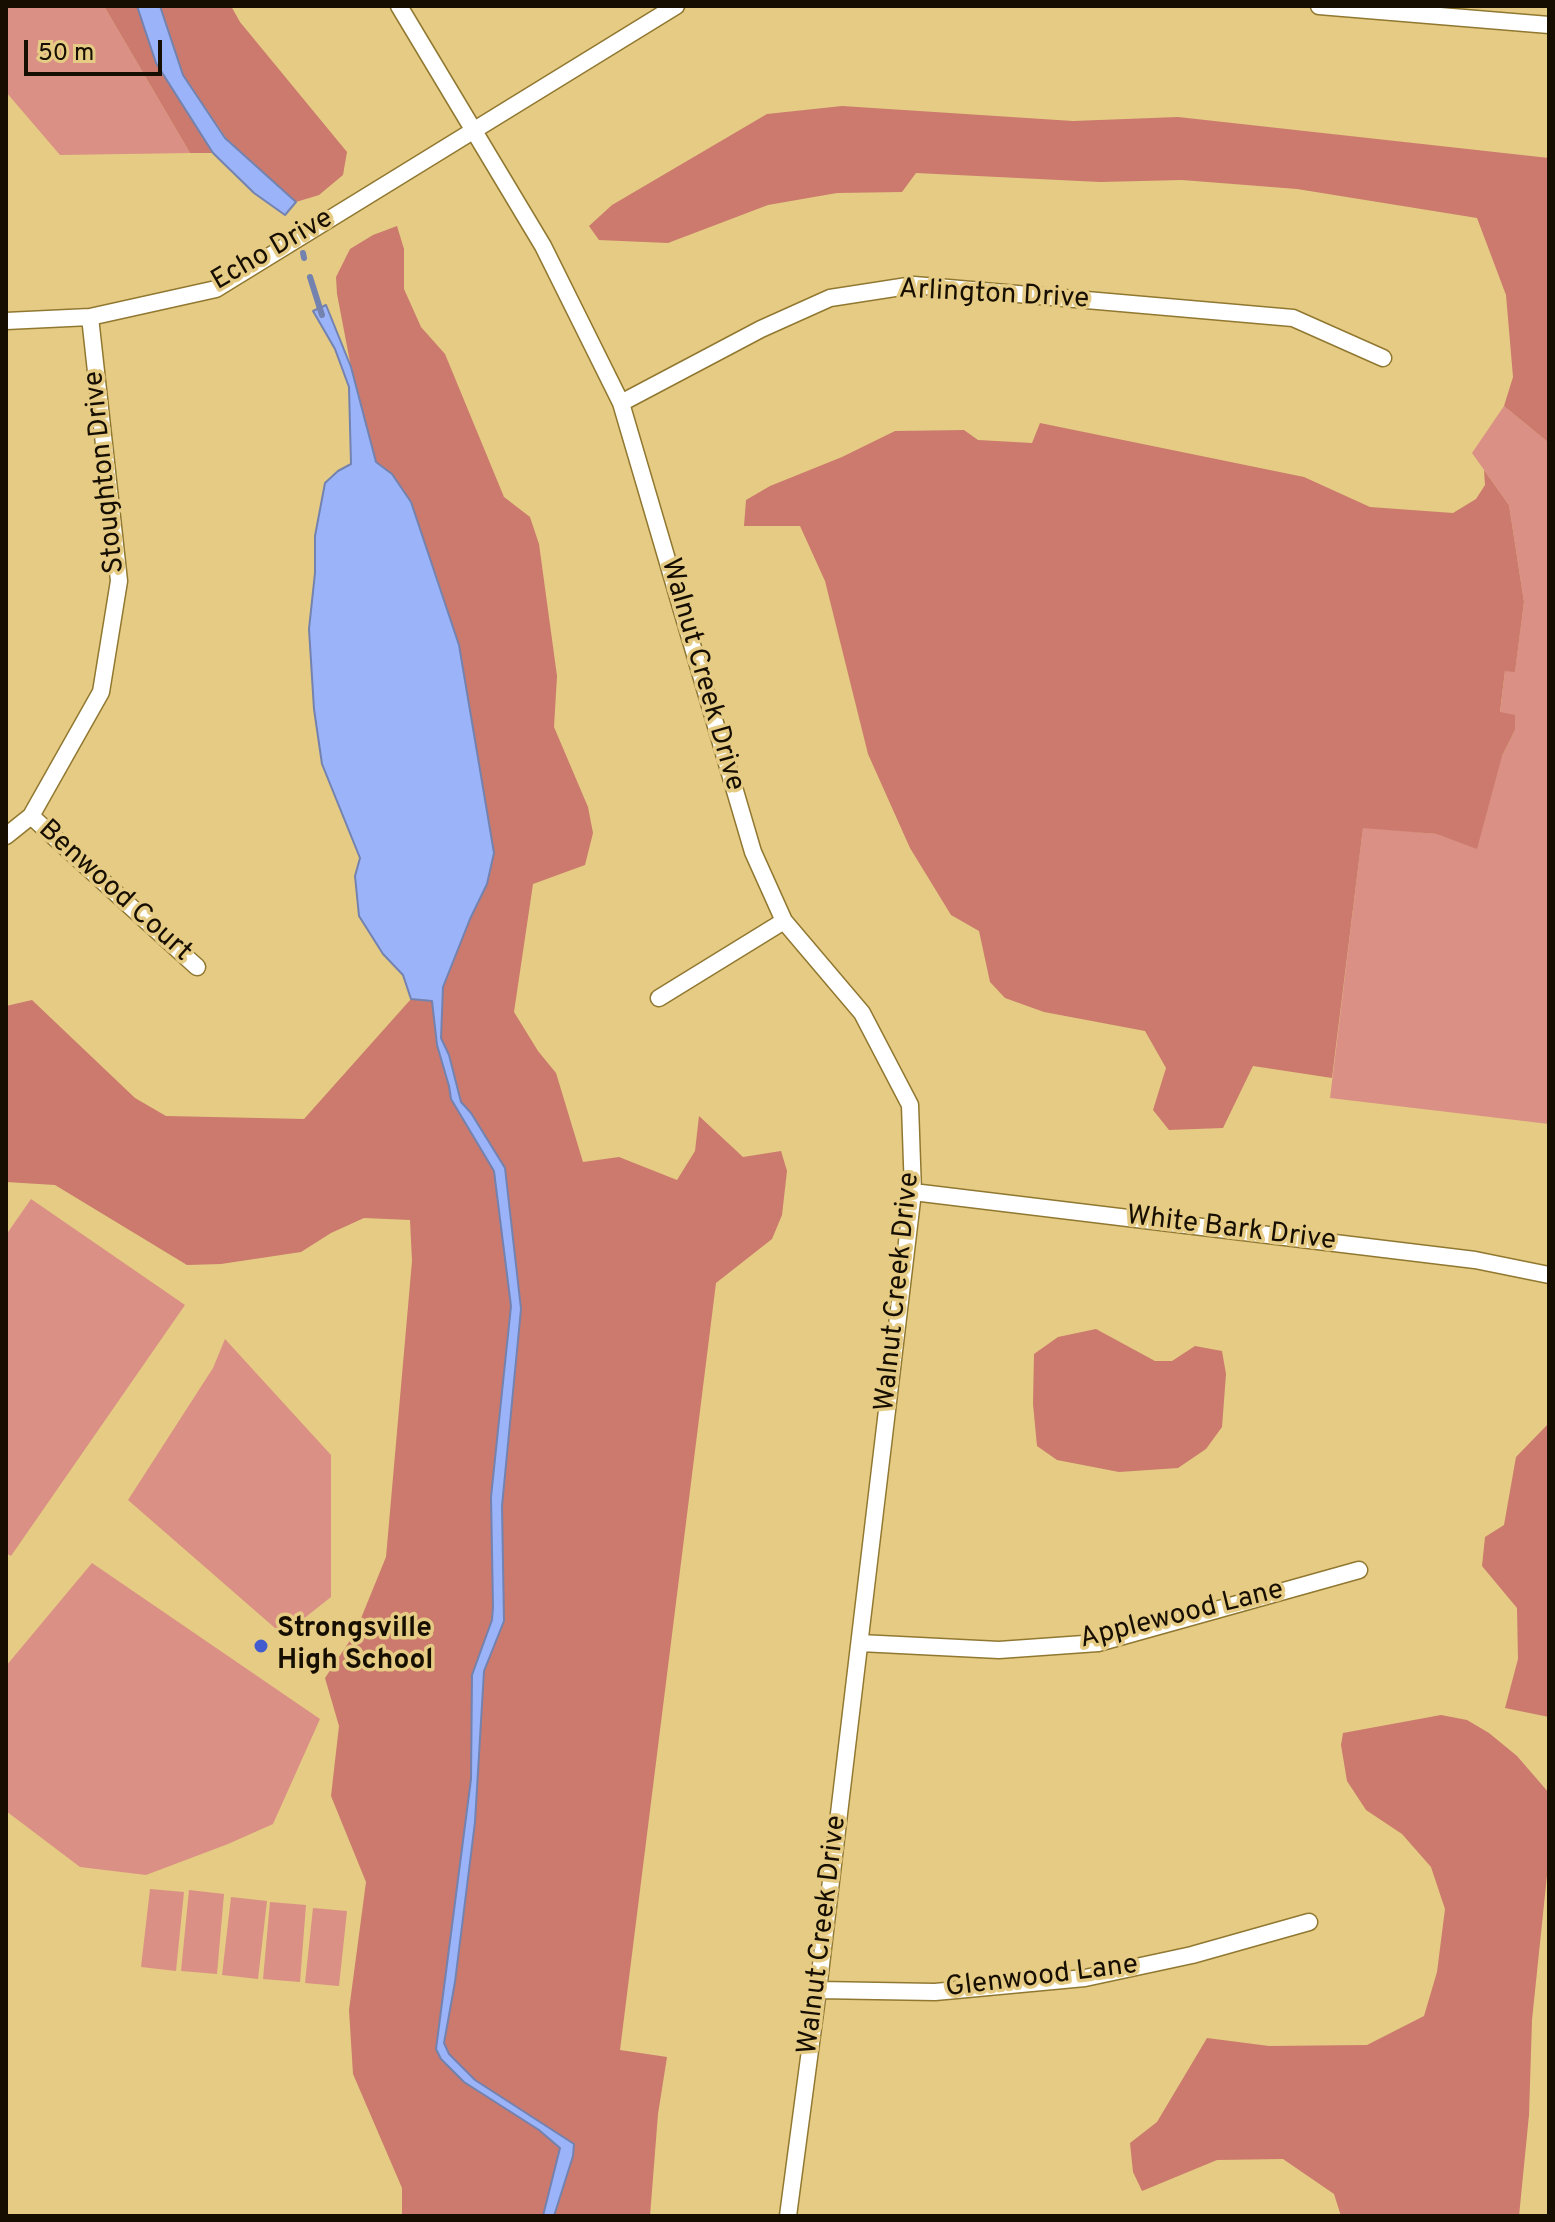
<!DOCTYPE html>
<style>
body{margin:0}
#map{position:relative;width:1555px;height:2222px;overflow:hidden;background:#e5cb84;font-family:Overpass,sans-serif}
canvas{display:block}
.frame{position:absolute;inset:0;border:8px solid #160e00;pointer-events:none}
.scale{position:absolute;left:24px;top:40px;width:138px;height:36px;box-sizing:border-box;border:4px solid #160e00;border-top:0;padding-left:10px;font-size:24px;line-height:28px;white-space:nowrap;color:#160e00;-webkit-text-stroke:6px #e5cb84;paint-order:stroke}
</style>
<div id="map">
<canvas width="1555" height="2222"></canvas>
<div class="frame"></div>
<div class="scale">50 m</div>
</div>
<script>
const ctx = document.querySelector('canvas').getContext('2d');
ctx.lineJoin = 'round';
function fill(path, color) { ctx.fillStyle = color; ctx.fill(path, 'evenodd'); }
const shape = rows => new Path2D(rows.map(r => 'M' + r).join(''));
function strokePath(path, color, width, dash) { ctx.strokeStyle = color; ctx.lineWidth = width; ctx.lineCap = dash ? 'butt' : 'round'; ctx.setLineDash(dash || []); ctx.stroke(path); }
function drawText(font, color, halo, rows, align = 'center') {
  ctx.font = font + ' Overpass,sans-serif'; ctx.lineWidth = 7; ctx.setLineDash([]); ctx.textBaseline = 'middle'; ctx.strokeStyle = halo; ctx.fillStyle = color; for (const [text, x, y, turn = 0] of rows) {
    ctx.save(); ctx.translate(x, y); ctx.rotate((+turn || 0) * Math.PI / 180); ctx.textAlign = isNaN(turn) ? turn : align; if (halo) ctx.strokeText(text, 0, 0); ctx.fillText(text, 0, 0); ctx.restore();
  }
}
const green = shape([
 [6,6,104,6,190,153,60,155,6,92],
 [1504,406,1549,443,1549,1124,1330,1098,1363,827,1437,834,1502,756,1515,730,1500,713,1505,671,1515,671,1524,602,1509,505,1472,453],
 [31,1199,185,1305,11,1556,6,1553,6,1235],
 [225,1339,331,1455,331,1597,283,1635,128,1500,213,1368],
 [92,1563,320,1719,273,1824,228,1844,146,1875,80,1867,6,1811,6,1666],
 [150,1889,184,1892,176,1971,141,1967],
 [189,1890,224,1894,217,1974,181,1971],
 [231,1897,267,1901,258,1979,222,1975],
 [270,1902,306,1905,300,1982,263,1979],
 [313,1908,347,1911,339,1986,305,1983]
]);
const forest = shape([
 [104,6,137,6,156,63,213,153,190,153],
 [160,6,231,6,240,22,347,152,343,175,319,195,296,202,226,138,183,75],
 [842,106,1073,121,1178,117,1549,158,1549,443,1504,406,1513,377,1506,295,1477,218,1297,189,1182,180,1100,182,916,173,902,192,837,193,768,205,668,243,599,240,589,226,612,205,767,114],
 [397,226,404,249,404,289,421,327,445,354,504,497,530,517,539,544,557,676,554,727,588,807,593,833,585,865,533,884,514,1012,538,1051,556,1073,583,1162,619,1157,677,1180,695,1151,699,1116,743,1157,781,1151,787,1171,782,1215,772,1239,716,1283,620,2050,667,2057,658,2114,650,2216,402,2216,402,2188,353,2074,349,2010,366,1882,331,1796,339,1726,325,1678,355,1633,386,1557,412,1261,410,1220,364,1218,331,1233,301,1252,221,1264,187,1265,55,1185,6,1182,6,1006,32,1000,135,1098,166,1116,304,1119,411,999,442,1002,443,987,470,919,487,884,467,702,459,645,436,574,392,474,376,462,351,367,337,294,336,277,350,249,373,235],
 [1040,423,1304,477,1370,507,1453,513,1476,499,1485,485,1484,470,1509,505,1524,602,1515,672,1505,671,1500,712,1515,715,1515,730,1502,756,1477,849,1437,834,1363,828,1332,1078,1253,1066,1223,1128,1169,1130,1153,1110,1166,1068,1145,1031,1044,1012,1005,998,990,982,979,931,951,915,910,848,868,754,825,581,800,526,744,526,746,500,770,486,842,457,895,431,964,430,978,440,1032,443],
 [1096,1329,1155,1361,1172,1361,1195,1346,1222,1351,1226,1374,1222,1427,1206,1449,1178,1468,1119,1472,1057,1460,1037,1446,1033,1404,1034,1354,1058,1337],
 [1549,1423,1549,1717,1505,1708,1518,1659,1517,1608,1482,1566,1485,1537,1504,1525,1516,1457],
 [1441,1715,1467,1720,1489,1733,1517,1756,1549,1793,1549,1856,1532,2020,1529,2115,1519,2216,1341,2216,1334,2194,1283,2159,1217,2160,1142,2191,1133,2172,1130,2143,1157,2122,1207,2038,1269,2046,1367,2045,1424,2016,1437,1972,1445,1909,1431,1867,1402,1834,1366,1810,1347,1781,1341,1745,1343,1733]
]);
const water = shape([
 [137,6,160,6,183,75,225,138,296,202,285,215,254,193,213,153,156,63,137,6],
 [326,305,351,367,376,462,392,474,411,502,459,645,494,853,487,884,470,919,443,987,441,1038,449,1055,461,1102,471,1113,505,1168,521,1309,502,1506,504,1621,484,1671,475,1822,455,1982,444,2043,449,2054,475,2080,574,2144,573,2156,554,2216,543,2216,560,2148,539,2130,464,2082,441,2059,436,2049,471,1779,472,1675,492,1620,493,1607,491,1497,511,1306,494,1171,451,1099,449,1086,437,1045,432,1001,411,999,403,975,383,954,359,916,355,876,360,858,322,764,314,709,309,629,315,573,315,536,325,483,338,471,351,464,349,387,335,349,313,311,326,305]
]);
const stream = shape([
 [303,253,304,258],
 [310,277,322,315]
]);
const minor = shape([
 [399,6,543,246,621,403,753,852,784,921,862,1013,910,1105,913,1192,818,1990,788,2216],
 [1319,6,1549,25],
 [6,321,90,317,216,289,676,6],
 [621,403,761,329,830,298,914,285,1293,318,1383,358],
 [31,816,197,967],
 [6,836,31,816,101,692,119,581,90,317],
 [659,998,784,921],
 [913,1192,1475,1260,1549,1275],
 [860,1643,999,1650,1098,1643,1359,1570],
 [818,1990,935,1992,1085,1978,1192,1955,1309,1922]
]);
const markers = [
 [261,1646,8,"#425ccf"]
];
const streetNames = [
 ["Echo Drive",273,251,-30],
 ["Arlington Drive",994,296,3],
 ["Stoughton Drive",106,472,-96],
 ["Walnut Creek Drive",701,675,74],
 ["Benwood Court",114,892,42],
 ["White Bark Drive",1231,1230,7],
 ["Walnut Creek Drive",899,1292,-84],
 ["Applewood Lane",1182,1616,-14],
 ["Walnut Creek Drive",824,1935,-83],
 ["Glenwood Lane",1042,1978,-7]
];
const poiNames = [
 ["Strongsville",277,1630],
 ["High School",277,1662]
];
fill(green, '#da9084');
fill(forest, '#cb7a6d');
fill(water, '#9bb3f9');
strokePath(water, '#7382ae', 2);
strokePath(stream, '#7382ae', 6);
strokePath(minor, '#917831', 19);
strokePath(minor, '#fff', 16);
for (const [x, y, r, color] of markers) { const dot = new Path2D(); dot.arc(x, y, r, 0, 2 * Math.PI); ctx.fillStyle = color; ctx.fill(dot); strokePath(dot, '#e5cb84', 3); }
drawText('28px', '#160e00', '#e5cb84', streetNames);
drawText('bold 28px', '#160e00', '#e5cb84', poiNames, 'left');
</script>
